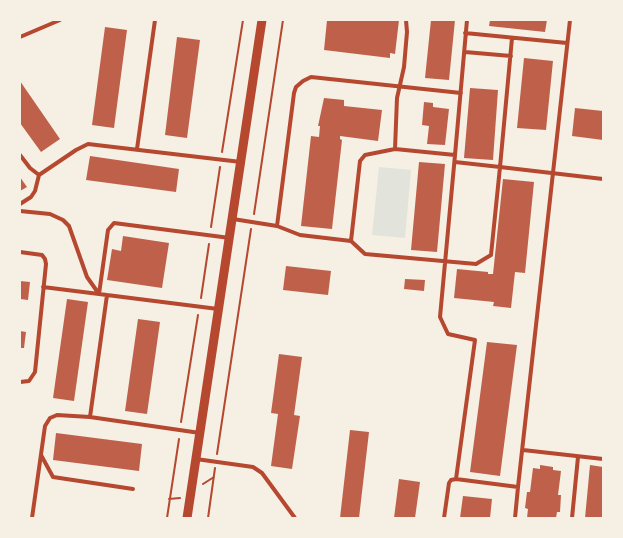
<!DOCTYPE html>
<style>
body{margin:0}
#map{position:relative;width:623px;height:538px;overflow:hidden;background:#f6efe4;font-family:Helvetica,sans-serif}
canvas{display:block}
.frame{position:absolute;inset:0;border:21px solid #f6efe4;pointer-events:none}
</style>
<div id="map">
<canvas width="623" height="538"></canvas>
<div class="frame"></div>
</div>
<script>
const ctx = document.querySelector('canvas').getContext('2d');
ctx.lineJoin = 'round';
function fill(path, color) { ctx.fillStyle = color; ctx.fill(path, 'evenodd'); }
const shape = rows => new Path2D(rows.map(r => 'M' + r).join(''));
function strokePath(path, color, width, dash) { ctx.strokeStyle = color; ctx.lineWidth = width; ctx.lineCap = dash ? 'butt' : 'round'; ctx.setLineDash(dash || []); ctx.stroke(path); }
const green = shape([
 [379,167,411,170,405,238,372,235]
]);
const building = shape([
 [327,20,399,20,395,54,390,53,390,58,324,50],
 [431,20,455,20,449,80,425,78],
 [490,20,547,20,545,32,489,26],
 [105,27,127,30,114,128,92,125],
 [177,37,200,40,187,138,165,135],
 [524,58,553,61,546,130,517,128],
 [20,81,60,139,41,152,20,123],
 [470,88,498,90,493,160,464,158],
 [324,98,344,100,344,106,382,110,378,141,340,136,340,139,342,140,332,229,301,226,311,136,319,137,320,126,318,126],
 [424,102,433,103,433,107,449,109,445,145,427,144,429,126,422,125],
 [575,108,603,111,603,140,572,136],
 [90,156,179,169,176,192,86,180],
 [419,162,445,164,437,252,411,250],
 [20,177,27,187,20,191],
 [503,179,534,182,525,273,515,272,511,308,493,306,494,302,454,298,457,269,488,272,488,274,493,274],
 [123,236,169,243,162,288,107,280,112,249,121,251],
 [286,266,331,271,328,295,283,290],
 [405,279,425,280,424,291,404,289],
 [20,281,30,282,28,300,20,299],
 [67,299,88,302,74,401,53,398],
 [138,319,160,322,147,414,125,411],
 [20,331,26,332,24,348,20,348],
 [487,342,517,345,500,476,470,472],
 [279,354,302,357,294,415,300,416,292,469,271,466,278,414,271,413],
 [350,430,369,432,359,518,340,518],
 [56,433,142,444,139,471,53,460],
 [540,465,553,467,553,470,561,471,558,495,561,495,560,512,557,512,556,518,527,518,528,509,525,508,527,492,530,492,533,468,540,469],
 [590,465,603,467,603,518,585,518],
 [399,479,420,482,415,518,394,518],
 [463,496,492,499,490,518,460,518]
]);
const path = shape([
 [222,152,243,20],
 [254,214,283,20],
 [211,227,220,167],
 [201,298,209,244],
 [181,422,198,315],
 [217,454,251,229],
 [203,484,214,477],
 [169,499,180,498],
 [167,518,179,439],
 [208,518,215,468]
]);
const service = shape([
 [465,33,567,43],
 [20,37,60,20],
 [512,38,500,167,603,179],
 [465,52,511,56],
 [137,149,155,20],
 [395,149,455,155,467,20],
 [20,155,30,168,39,175,76,150,88,144,241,162],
 [455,155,440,317,448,334,475,340,456,479],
 [20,204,31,197,35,191,39,175],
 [20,211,50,214,63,220,69,226,87,277,99,294,218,309],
 [233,219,277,226,300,235,351,241,360,161,365,155,395,149,397,98,404,67,407,32,406,20],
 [277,226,294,93,296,87,303,81,311,77,461,93],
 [351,241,365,254,476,264,491,255,500,167,455,162],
 [20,252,42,255,45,259,46,264,35,372,29,381,20,382],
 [43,287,99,294,108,230,114,223,230,238],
 [90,417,107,295],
 [523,450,603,459],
 [41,455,53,477,133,489],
 [196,459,253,467,262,473,295,518],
 [518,487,570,20],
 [32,518,45,426,50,418,57,415,90,417,200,433],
 [444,518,449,483,451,480,456,479,518,487,515,518],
 [572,518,578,457]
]);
const tertiary = shape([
 [187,518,262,20]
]);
fill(green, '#e2e4dc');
fill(building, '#bf614a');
strokePath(path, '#b5482f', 2);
strokePath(service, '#b5482f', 4);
strokePath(tertiary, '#b5482f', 9);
</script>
